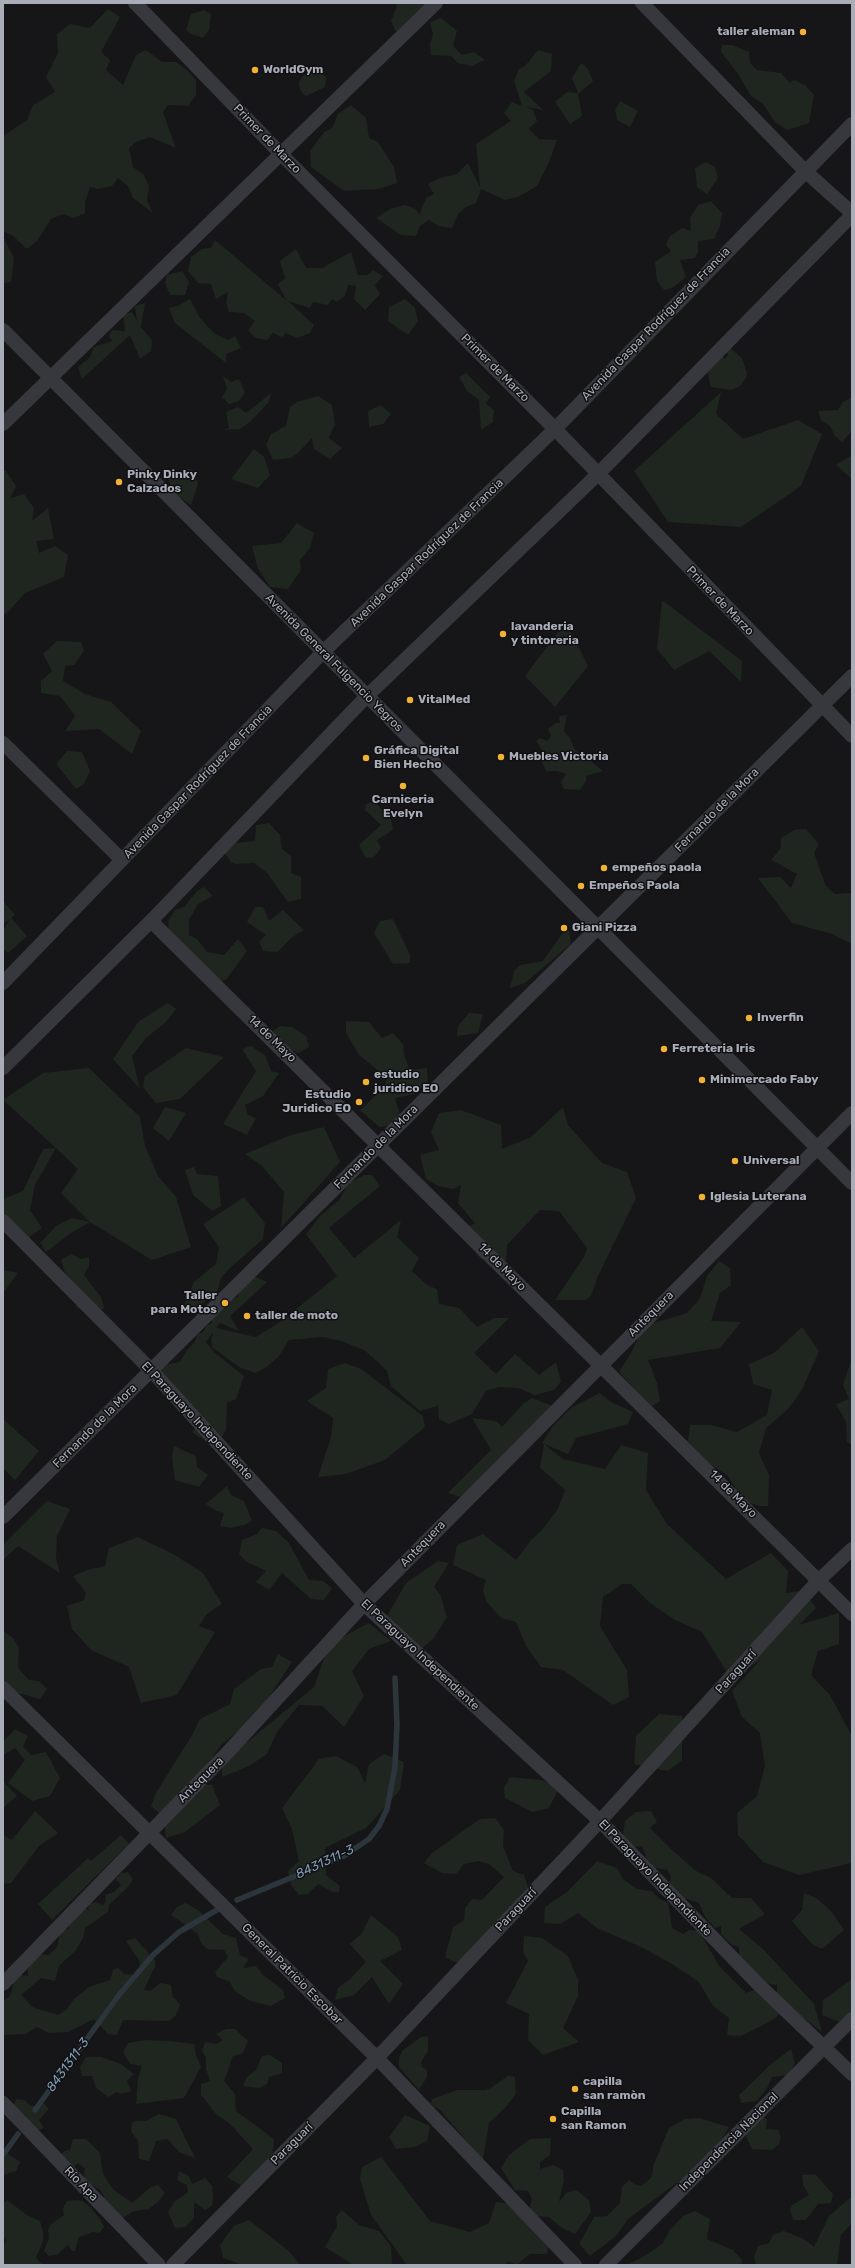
<!DOCTYPE html>
<meta charset="utf-8">
<style>
body{margin:0}
#map{position:relative;width:855px;height:2268px;overflow:hidden;background:#161618;font-family:Rubik,sans-serif}
canvas{display:block}
.frame{position:absolute;inset:0;border:4px solid #a8adb8;pointer-events:none}
</style>
<div id="map">
<canvas width="855" height="2268"></canvas>
<div class="frame"></div>
</div>
<script>
const ctx = document.querySelector('canvas').getContext('2d');
ctx.lineJoin = 'round';
function fill(path, color) { ctx.fillStyle = color; ctx.fill(path, 'evenodd'); }
const shape = rows => new Path2D(rows.map(r => 'M' + r).join(''));
function strokePath(path, color, width, dash) { ctx.strokeStyle = color; ctx.lineWidth = width; ctx.lineCap = dash ? 'butt' : 'round'; ctx.setLineDash(dash || []); ctx.stroke(path); }
function drawText(font, color, halo, rows, align = 'center') {
  ctx.font = font + ' Rubik,sans-serif'; ctx.lineWidth = 3; ctx.setLineDash([]); ctx.textBaseline = 'middle'; ctx.strokeStyle = halo; ctx.fillStyle = color; for (const [text, x, y, turn = 0] of rows) {
    ctx.save(); ctx.translate(x, y); ctx.rotate((+turn || 0) * Math.PI / 180); ctx.textAlign = isNaN(turn) ? turn : align; if (halo) ctx.strokeText(text, 0, 0); ctx.fillText(text, 0, 0); ctx.restore();
  }
}
const green = shape([
 [395,3,433,3,396,32,391,21,397,6],
 [108,9,120,17,101,52,110,60,106,70,123,85,136,55,146,50,162,62,176,62,187,70,196,80,196,95,188,106,168,105,163,112,176,148,150,137,136,142,129,148,133,167,144,175,149,186,147,201,153,213,133,198,128,186,118,178,112,186,98,189,90,187,85,203,85,213,74,218,63,214,51,219,37,241,27,249,13,236,3,231,3,136,27,120,33,105,55,92,46,77,58,53,57,34,70,24,90,28],
 [204,10,211,14,209,30,203,38,191,34,186,30,191,14],
 [441,18,457,31,453,46,462,55,474,52,485,60,472,66,458,63,451,56,431,55,430,44,433,34,430,22],
 [722,45,733,45,749,52,750,63,757,70,781,73,790,83,794,80,805,85,814,95,809,123,787,130,775,122,763,104,750,95,739,75,721,52],
 [538,50,552,54,551,71,524,92,543,110,525,107,533,110,537,121,529,129,539,139,557,140,549,162,537,186,518,197,505,200,481,189,476,203,466,207,458,214,452,228,438,226,429,220,420,226,416,236,401,235,376,218,390,209,405,205,416,209,419,215,426,198,434,194,428,184,440,178,457,174,468,163,480,187,476,144,511,121,504,113,512,102,522,106,514,81,519,69,525,66],
 [581,63,588,69,593,81,578,94,582,116,570,124,555,102,567,92,578,93,572,78],
 [316,72,326,76,325,87,306,96,300,90,299,82,304,75],
 [620,101,638,111,630,127,617,120,615,110],
 [351,105,366,118,369,138,378,142,394,167,397,183,378,189,344,191,311,167,310,151,324,132,332,128,338,114],
 [706,162,715,167,718,178,707,194,697,187,695,168],
 [711,201,722,213,720,226,714,239,698,241,698,252,695,258,680,260,686,277,672,288,664,290,657,281,655,262,671,251,666,245,670,236,682,228,691,231,690,218,698,205],
 [3,236,14,258,11,282,3,283],
 [215,240,286,300,278,284,285,278,280,261,296,249,306,268,322,268,351,252,358,275,368,275,373,270,383,276,375,285,380,294,365,310,354,299,356,286,348,285,345,296,337,302,332,299,328,305,313,302,310,308,288,301,314,325,310,333,297,338,286,333,282,337,273,333,267,340,256,338,248,330,255,321,244,313,229,312,226,302,228,292,216,299,211,284,198,283,188,271,191,257,202,249,211,248],
 [182,271,189,282,185,295,170,295,165,283,167,275],
 [190,299,200,318,215,334,228,340,235,336,241,348,226,354,226,363,175,323,169,308,178,306],
 [405,299,415,308,418,321,408,335,388,321,389,307],
 [145,303,141,327,152,340,151,351,140,359,130,335,82,379,78,367,90,357,94,347,112,341,109,336,112,330,125,331,123,315,132,312,137,321,135,306],
 [731,349,742,358,747,373,746,378,740,386,731,390,711,387,707,370,722,356,725,359,728,355,726,350],
 [466,373,490,397,486,404,494,410,493,422,481,430,479,400,467,391,459,377],
 [223,376,231,382,239,379,245,393,239,401,229,404,222,397,227,389],
 [721,392,716,414,743,439,798,420,822,434,801,486,741,527,668,522,634,471],
 [271,393,269,402,251,421,240,429,222,430,229,428,226,412,238,407,246,413],
 [318,396,332,405,335,424,329,438,342,448,330,459,314,449,312,438,297,454,290,458,273,460,266,445,271,434,286,426,290,407,297,402],
 [852,397,852,431,842,442,835,436,830,426,821,420,818,411,838,410,843,402],
 [381,405,391,414,383,424,369,427,368,411],
 [254,449,264,457,270,475,258,488,231,479],
 [852,455,852,479,836,465],
 [187,469,193,470,198,484,191,505,172,493,168,475],
 [3,471,6,471,16,486,10,498,24,494,34,508,32,521,48,508,54,539,36,541,39,553,55,546,68,555,64,577,25,593,6,614,3,613],
 [297,523,314,533,310,548,300,560,301,570,288,589,270,587,258,569,252,546,281,543],
 [662,600,742,661,741,682,709,651,674,670,657,649],
 [566,622,588,666,555,707,525,676],
 [57,641,81,642,84,651,74,665,65,666,63,681,85,694,111,702,141,731,132,754,99,729,65,731,75,716,60,696,41,693,41,681,52,671,43,654],
 [567,715,564,731,570,738,575,750,585,756,603,771,586,776,586,781,580,790,564,789,561,782,566,774,557,771,546,771,540,758,542,750,536,741,540,738,547,741,551,736,548,729,556,723,560,723,559,716],
 [67,751,82,752,90,771,84,784,76,789,56,764],
 [374,801,391,820,393,830,377,840,381,848,374,857,366,858,359,845,381,825,365,810,366,804],
 [269,823,280,835,282,849,291,856,291,873,301,877,301,899,288,902,267,873,254,863,236,864,231,862,224,852,233,843,255,841,256,825],
 [806,829,819,844,814,853,826,886,835,894,850,893,852,895,852,944,832,934,792,923,758,878,780,877,791,888,797,874,771,860,781,848,781,838,794,830],
 [204,887,213,896,198,904,189,920,189,935,197,939,207,952,224,955,238,939,247,951,226,980,217,981,169,933,168,921,175,910,184,907,197,891],
 [3,901,15,915,11,918,27,936,8,953,3,949,3,931,10,919,3,924],
 [255,907,263,907,269,921,283,910,304,930,291,938,278,952,263,951,259,942,266,935,247,922],
 [393,919,410,955,410,963,393,964,374,933,380,921],
 [569,930,571,944,525,983,510,988,514,971,520,965,543,961,562,934],
 [168,1003,176,1009,165,1023,146,1038,132,1056,140,1089,113,1059,139,1021],
 [469,1013,483,1014,478,1033,457,1036,458,1026],
 [346,1021,369,1022,382,1038,393,1033,403,1044,404,1055,410,1070,427,1068,428,1084,414,1094,395,1098,400,1115,393,1125,379,1127,360,1110,383,1089,387,1078,359,1055,346,1033],
 [280,1026,292,1027,306,1036,309,1047,298,1053,279,1043,273,1031],
 [251,1046,265,1055,271,1071,279,1073,263,1096,245,1105,248,1115,256,1118,247,1135,223,1124,256,1071,242,1049],
 [186,1048,224,1057,180,1099,156,1103,143,1087,145,1076],
 [89,1068,140,1117,145,1146,158,1176,176,1197,191,1247,152,1260,90,1222,71,1233,46,1252,40,1243,56,1226,72,1218,90,1222,61,1193,78,1169,56,1148,35,1185,30,1210,42,1228,27,1239,3,1213,3,1199,23,1191,43,1149,56,1148,3,1100,43,1073],
 [165,1107,186,1113,169,1141,153,1128],
 [563,1107,568,1125,602,1163,627,1172,636,1198,597,1278,591,1296,586,1300,555,1300,584,1257,587,1248,559,1211,540,1210,507,1245,506,1261,481,1259,458,1233,475,1223,458,1203,461,1185,453,1189,438,1186,426,1179,420,1155,439,1150,431,1132,439,1113,461,1110,501,1125,502,1149,531,1137],
 [324,1127,340,1162,281,1228,284,1192,262,1166,245,1154,291,1135],
 [194,1167,197,1174,218,1176,221,1206,212,1211,193,1195,185,1170],
 [364,1175,372,1175,380,1186,329,1228,354,1258,401,1220,397,1237,419,1258,412,1271,427,1285,437,1289,439,1304,459,1308,477,1327,494,1318,509,1318,474,1353,496,1374,515,1354,539,1375,556,1362,561,1382,554,1390,535,1395,518,1388,499,1387,486,1391,472,1414,449,1424,439,1419,438,1406,420,1411,391,1386,387,1371,378,1362,364,1350,341,1341,323,1337,289,1340,279,1356,267,1367,255,1373,239,1367,213,1348,211,1342,213,1332,206,1342,214,1352,244,1376,236,1399,227,1403,226,1430,217,1445,208,1443,192,1432,199,1424,154,1379,164,1365,180,1362,187,1350,195,1342,197,1335,204,1331,206,1326,212,1323,212,1317,222,1303,238,1297,239,1286,254,1276,267,1282,230,1316,239,1331,220,1323,216,1328,256,1337,280,1322,337,1276,306,1234,321,1215,339,1200,349,1183],
 [244,1197,265,1223,263,1239,230,1268,221,1278,218,1290,212,1296,199,1306,183,1307,194,1282,216,1264,219,1247,203,1224],
 [71,1254,81,1259,89,1257,89,1266,84,1275,101,1297,104,1308,94,1313,76,1307,81,1292,65,1273,61,1260],
 [719,1261,730,1268,731,1285,720,1293,711,1321,741,1322,720,1348,648,1360,657,1383,660,1401,647,1410,634,1388,619,1372,632,1351,644,1326,687,1313,700,1298,707,1276],
 [3,1270,18,1273,3,1293],
 [802,1327,819,1351,801,1392,788,1409,766,1428,759,1453,769,1475,768,1506,759,1506,744,1501,727,1475,704,1460,688,1441,690,1425,711,1425,737,1432,767,1415,772,1390,753,1384,749,1364,774,1353],
 [852,1358,852,1445,847,1442,846,1422,836,1404,849,1399,843,1385],
 [345,1363,361,1369,423,1416,425,1427,385,1460,346,1474,318,1477,331,1437,333,1418,307,1401,326,1388,328,1369],
 [600,1393,611,1402,633,1412,628,1424,576,1438,568,1454,542,1443,553,1426,572,1407],
 [532,1398,555,1407,467,1499,448,1493,491,1450,472,1418,496,1421,502,1427,524,1403],
 [3,1419,39,1451,15,1480,3,1468],
 [544,1444,563,1459,605,1469,621,1445,648,1453,646,1490,667,1524,726,1579,771,1553,788,1571,786,1593,804,1590,816,1608,799,1625,839,1613,839,1644,818,1651,811,1675,830,1695,852,1736,852,1863,799,1875,763,1862,738,1835,737,1813,757,1796,765,1766,760,1733,742,1717,732,1691,761,1659,754,1664,728,1674,702,1632,675,1620,650,1603,631,1584,622,1584,603,1597,600,1626,627,1670,629,1697,613,1705,563,1670,541,1667,526,1646,516,1622,501,1618,486,1601,483,1590,486,1580,453,1565,457,1545,483,1534,516,1560,531,1540,542,1530,558,1509,565,1490,540,1468],
 [174,1446,196,1456,197,1467,208,1475,199,1487,175,1480,172,1457],
 [227,1486,231,1495,244,1501,252,1521,244,1525,230,1528,220,1526,224,1513,216,1511,206,1504],
 [47,1501,70,1509,57,1536,56,1558,60,1573,18,1546,3,1560,3,1545],
 [262,1528,276,1531,289,1543,309,1580,323,1581,332,1588,324,1600,311,1599,282,1573,269,1590,256,1582,266,1571,247,1562,239,1554,242,1540,257,1534],
 [138,1537,173,1554,203,1573,222,1604,207,1614,199,1626,215,1632,177,1695,141,1703,129,1667,91,1650,72,1629,67,1606,84,1600,86,1593,73,1576,87,1570,105,1566,109,1548],
 [438,1561,449,1563,434,1587,440,1594,447,1617,434,1638,418,1652,387,1616,406,1583],
 [369,1623,391,1641,369,1649,352,1671,364,1696,344,1727,322,1706,299,1705,277,1732,267,1754,249,1766,222,1777,222,1763,314,1687,329,1644],
 [3,1630,13,1638,19,1648,18,1668,29,1680,39,1681,47,1689,40,1699,3,1689],
 [278,1654,292,1662,258,1714,220,1746,196,1782,197,1785,212,1785,220,1805,185,1832,166,1838,164,1814,160,1814,151,1806,156,1793,192,1735,200,1719,230,1704,234,1689,261,1669,272,1667],
 [659,1714,682,1716,682,1760,668,1771,634,1764,636,1736],
 [15,1729,28,1736,23,1747,31,1755,46,1752,60,1778,50,1796,32,1801,8,1783,25,1760,15,1748,3,1755,3,1742],
 [384,1754,404,1762,400,1790,366,1828,325,1848,326,1875,340,1886,339,1892,333,1892,318,1884,308,1894,299,1895,291,1885,288,1871,299,1861,292,1829,282,1808,319,1759,336,1756,357,1767,365,1783,369,1764],
 [510,1777,542,1780,559,1788,549,1808,532,1812,505,1798,504,1787],
 [3,1781,17,1796,3,1808],
 [35,1811,58,1833,39,1846,11,1883,3,1884,3,1835,12,1840],
 [651,1811,657,1822,650,1828,672,1850,696,1871,711,1878,732,1898,751,1898,765,1914,739,1929,763,1949,814,2004,822,2032,785,2004,777,2017,767,2023,741,2036,727,2035,729,2018,713,2006,699,1982,672,1964,641,1947,597,1928,578,1913,560,1924,544,1923,545,1907,567,1892,597,1861,617,1868,623,1879,637,1889,652,1891,657,1897,668,1903,672,1928,683,1934,689,1930,699,1931,720,1967,746,1993,757,1989,777,1997,777,1985,770,1984,752,1976,739,1963,739,1947,732,1945,721,1934,721,1926,715,1928,705,1917,699,1903,681,1897,668,1885,671,1878,668,1870,650,1867,642,1846,630,1847,623,1835,625,1821,636,1812],
 [495,1818,504,1830,503,1846,513,1871,524,1875,528,1887,520,1895,518,1912,472,1963,454,1962,445,1957,453,1927,464,1920,465,1908,472,1899,482,1900,504,1877,489,1864,479,1861,464,1864,456,1874,442,1873,424,1863,432,1853,480,1819],
 [121,1835,129,1844,52,1920,38,1904,88,1858,91,1861],
 [128,1872,133,1879,128,1887,109,1905,108,1912,85,1928,83,1938,76,1950,59,1966,55,1981,41,1978,21,1995,32,2007,58,2015,67,2009,74,1999,89,1987,110,1980,113,1970,118,1968,124,1974,138,1975,140,1962,126,1941,135,1938,155,1960,155,1966,144,1990,151,1991,160,1983,171,1985,173,1997,180,2004,176,2015,169,2021,123,2020,117,2035,108,2034,94,2019,68,2032,49,2033,37,2027,26,2034,3,2035,3,2001,10,1996,16,1974,28,1976,28,1964,36,1954,49,1955,57,1947,60,1931,69,1929,69,1922,83,1905,89,1911,88,1904,96,1902,103,1905,106,1901,105,1895,114,1892,121,1885,116,1879,121,1873],
 [804,1893,818,1899,832,1912,844,1930,822,1949,812,1944,792,1921,802,1910],
 [185,1903,198,1910,223,1934,236,1938,240,1955,249,1959,243,1968,256,1966,263,1975,283,1990,285,1998,271,2006,250,2001,235,1991,229,1981,217,1977,215,1972,228,1957,224,1950,207,1949,201,1943,198,1934,171,1915,177,1907],
 [371,1915,398,1937,402,1950,380,1961,403,1984,389,2004,372,1977,354,1995,335,2000,338,1988,350,1979,366,1962,350,1944,362,1933],
 [524,1936,542,1938,568,1956,578,1980,578,1996,563,2028,579,2042,543,2055,528,2040,529,2014,506,2003,528,1961,523,1952],
 [852,1979,852,2027,822,2015,823,2000],
 [226,2029,235,2029,248,2041,243,2053,233,2056,224,2081,235,2094,236,2111,274,2139,272,2158,242,2186,227,2177,253,2149,229,2123,216,2114,201,2095,201,2084,210,2081,206,2069,206,2058,202,2051,205,2042,216,2044,223,2040,216,2034],
 [428,2036,428,2051,421,2062,422,2067,427,2070,427,2077,419,2090,399,2067,399,2058,402,2051,421,2037],
 [146,2040,170,2041,194,2044,196,2055,201,2067,184,2098,136,2104,138,2078,142,2066,130,2064,123,2052,128,2043],
 [791,2049,795,2063,789,2075,772,2077,767,2088,757,2101,741,2103,739,2095,770,2065],
 [270,2055,282,2063,282,2073,269,2077,267,2084,259,2088,243,2086,247,2077,256,2070,262,2056],
 [86,2057,101,2057,121,2064,134,2074,127,2081,131,2091,121,2094,117,2092,108,2097,96,2088,92,2076,82,2076,80,2067],
 [509,2075,515,2077,516,2094,505,2108,489,2123,483,2160,440,2110,431,2104,432,2099,457,2090,485,2090,491,2088],
 [17,2099,24,2100,31,2106,37,2106,43,2102,49,2109,39,2120,44,2128,33,2132,13,2105],
 [159,2114,176,2119,195,2158,179,2152,167,2139,156,2141,149,2161,139,2159,138,2141,131,2131,132,2123,137,2121,146,2121],
 [405,2115,430,2126,427,2141,415,2147,396,2149,389,2137],
 [762,2115,767,2120,766,2129,778,2130,781,2137,779,2144,772,2150,752,2149,745,2134],
 [699,2118,729,2127,722,2139,690,2173,628,2219,616,2236,590,2256,579,2244,594,2217,607,2216,620,2203,622,2187,629,2180,634,2184,641,2186,651,2178,654,2164,669,2128,685,2119],
 [551,2138,550,2155,540,2162,540,2169,553,2165,563,2170,564,2180,559,2202,566,2193,576,2190,589,2200,591,2212,575,2234,562,2228,549,2217,534,2216,552,2231,547,2254,530,2254,517,2265,508,2261,505,2265,407,2265,371,2215,360,2179,362,2167,381,2157,430,2221,470,2232,489,2223,496,2202,514,2204,532,2216,530,2206,532,2199,528,2191,515,2190,501,2168,509,2155,530,2139],
 [73,2139,86,2139,100,2153,103,2174,113,2189,132,2203,151,2187,158,2185,165,2193,158,2202,149,2209,134,2211,121,2219,102,2208,104,2196,99,2189,83,2181,85,2169,78,2163,68,2172,57,2157,65,2151,70,2150],
 [3,2150,20,2162,16,2171,3,2175],
 [179,2171,189,2176,192,2184,205,2178,212,2186,213,2197,212,2206,205,2210,194,2202,194,2218,185,2227,175,2228,168,2212,174,2202,188,2192,187,2185,177,2180],
 [815,2174,833,2194,831,2203,818,2204,806,2220,793,2220,790,2210,792,2205,809,2195,803,2185,802,2175],
 [850,2198,852,2198,852,2223,841,2235,837,2265,756,2265,754,2257,758,2246,769,2243,773,2235,784,2231,804,2239,814,2247,829,2216],
 [7,2200,27,2215,40,2221,43,2232,43,2241,36,2258,43,2265,3,2265,3,2247,6,2240,3,2236,3,2204],
 [75,2200,82,2201,89,2206,101,2220,104,2227,100,2233,93,2232,79,2237,75,2251,72,2251,68,2245,57,2255,49,2256,44,2251,49,2238,48,2230,51,2224,64,2215,63,2208,67,2201],
 [342,2210,359,2225,379,2231,391,2246,392,2265,353,2265,325,2247,337,2226,336,2217],
 [695,2211,710,2219,707,2239,733,2250,742,2260,741,2265,627,2265,648,2254,663,2243,669,2231,683,2216],
 [249,2220,290,2252,300,2265,243,2265,223,2258,220,2245,234,2226]
]);
const stream = shape([
 [237,1900,344,1856,369,1839,379,1826,387,1809,395,1767,397,1724,395,1678],
 [35,2110,119,1995,153,1955,179,1932,222,1907],
 [3,2155,18,2134]
]);
const street = shape([
 [135,3,281,154,555,429,852,736],
 [642,3,805,171,852,213],
 [3,330,852,1183],
 [3,424,436,3],
 [3,743,122,860],
 [151,921,852,1614],
 [3,983,323,652,555,429,852,124],
 [3,1068,151,921,367,696,598,474,852,215],
 [3,1221,151,1370,364,1604,600,1821,758,1984,852,2074],
 [3,1517,852,676],
 [3,1688,377,2058,575,2265],
 [3,1984,228,1752,364,1604,852,1113],
 [3,2103,159,2265],
 [173,2265,377,2058,600,1821,819,1580,852,1549],
 [606,2265,852,2019]
]);
const markers = [
 [803,32,4,"#f2b134"],
 [255,70,4,"#f2b134"],
 [119,482,4,"#f2b134"],
 [503,634,4,"#f2b134"],
 [410,700,4,"#f2b134"],
 [501,757,4,"#f2b134"],
 [366,758,4,"#f2b134"],
 [403,786,4,"#f2b134"],
 [604,868,4,"#f2b134"],
 [581,886,4,"#f2b134"],
 [564,928,4,"#f2b134"],
 [749,1018,4,"#f2b134"],
 [664,1049,4,"#f2b134"],
 [702,1080,4,"#f2b134"],
 [366,1082,4,"#f2b134"],
 [359,1102,4,"#f2b134"],
 [735,1161,4,"#f2b134"],
 [702,1197,4,"#f2b134"],
 [225,1303,4,"#f2b134"],
 [247,1316,4,"#f2b134"],
 [575,2089,4,"#f2b134"],
 [553,2119,4,"#f2b134"]
];
const poiNames = [
 ["taller aleman",795,32,"right"],
 ["WorldGym",263,70],
 ["Pinky Dinky",127,475],
 ["Calzados",127,489],
 ["lavanderia",511,627],
 ["y tintoreria",511,641],
 ["VitalMed",418,700],
 ["Gráfica Digital",374,751],
 ["Bien Hecho",374,765],
 ["Muebles Victoria",509,757],
 ["Carniceria",403,800,"center"],
 ["Evelyn",403,814,"center"],
 ["empeños paola",612,868],
 ["Empeños Paola",589,886],
 ["Giani Pizza",572,928],
 ["Inverfin",757,1018],
 ["Ferreteria Iris",672,1049],
 ["estudio",374,1075],
 ["juridico EO",374,1089],
 ["Minimercado Faby",710,1080],
 ["Estudio",351,1095,"right"],
 ["Juridico EO",351,1109,"right"],
 ["Universal",743,1161],
 ["Iglesia Luterana",710,1197],
 ["Taller",217,1296,"right"],
 ["para Motos",217,1310,"right"],
 ["taller de moto",255,1316],
 ["capilla",583,2082],
 ["san ramòn",583,2096],
 ["Capilla",561,2112],
 ["san Ramon",561,2126]
];
const streetNames = [
 ["Primer de Marzo",267,139,46],
 ["Avenida Gaspar Rodríguez de Francia",656,324,-46],
 ["Primer de Marzo",495,368,45],
 ["Avenida Gaspar Rodríguez de Francia",427,553,-44],
 ["Primer de Marzo",720,601,46],
 ["Avenida General Fulgencio Yegros",334,663,45],
 ["Avenida Gaspar Rodríguez de Francia",198,782,-46],
 ["Fernando de la Mora",717,810,-45],
 ["14 de Mayo",272,1039,44],
 ["Fernando de la Mora",376,1147,-45],
 ["14 de Mayo",502,1267,45],
 ["Antequera",651,1314,-45],
 ["El Paraguayo Independiente",197,1421,47],
 ["Fernando de la Mora",95,1426,-45],
 ["14 de Mayo",733,1494,45],
 ["Antequera",423,1544,-46],
 ["El Paraguayo Independiente",420,1655,43],
 ["Paraguarí",736,1672,-48],
 ["Antequera",201,1780,-45],
 ["El Paraguayo Independiente",655,1878,46],
 ["Paraguarí",516,1910,-47],
 ["General Patricio Escobar",292,1974,45],
 ["Independencia Nacional",729,2142,-45],
 ["Paraguarí",292,2144,-45],
 ["Río Apa",81,2184,46]
];
const waterNames = [
 ["8431311-3",325,1862,-25],
 ["8431311-3",68,2065,-54]
];
fill(green, '#1e261f');
strokePath(stream, '#2c353c', 5.5);
strokePath(street, '#37383d', 14);
for (const [x, y, r, color] of markers) { const dot = new Path2D(); dot.arc(x, y, r, 0, 2 * Math.PI); ctx.fillStyle = color; ctx.fill(dot); strokePath(dot, '#111113', 1.5); }
drawText('bold 12px', '#a8adb8', '#111113', poiNames, 'left');
drawText('12px', '#a8adb8', '#111113', streetNames);
drawText('italic 13px', '#7f9bb3', '#111113', waterNames);
</script>
